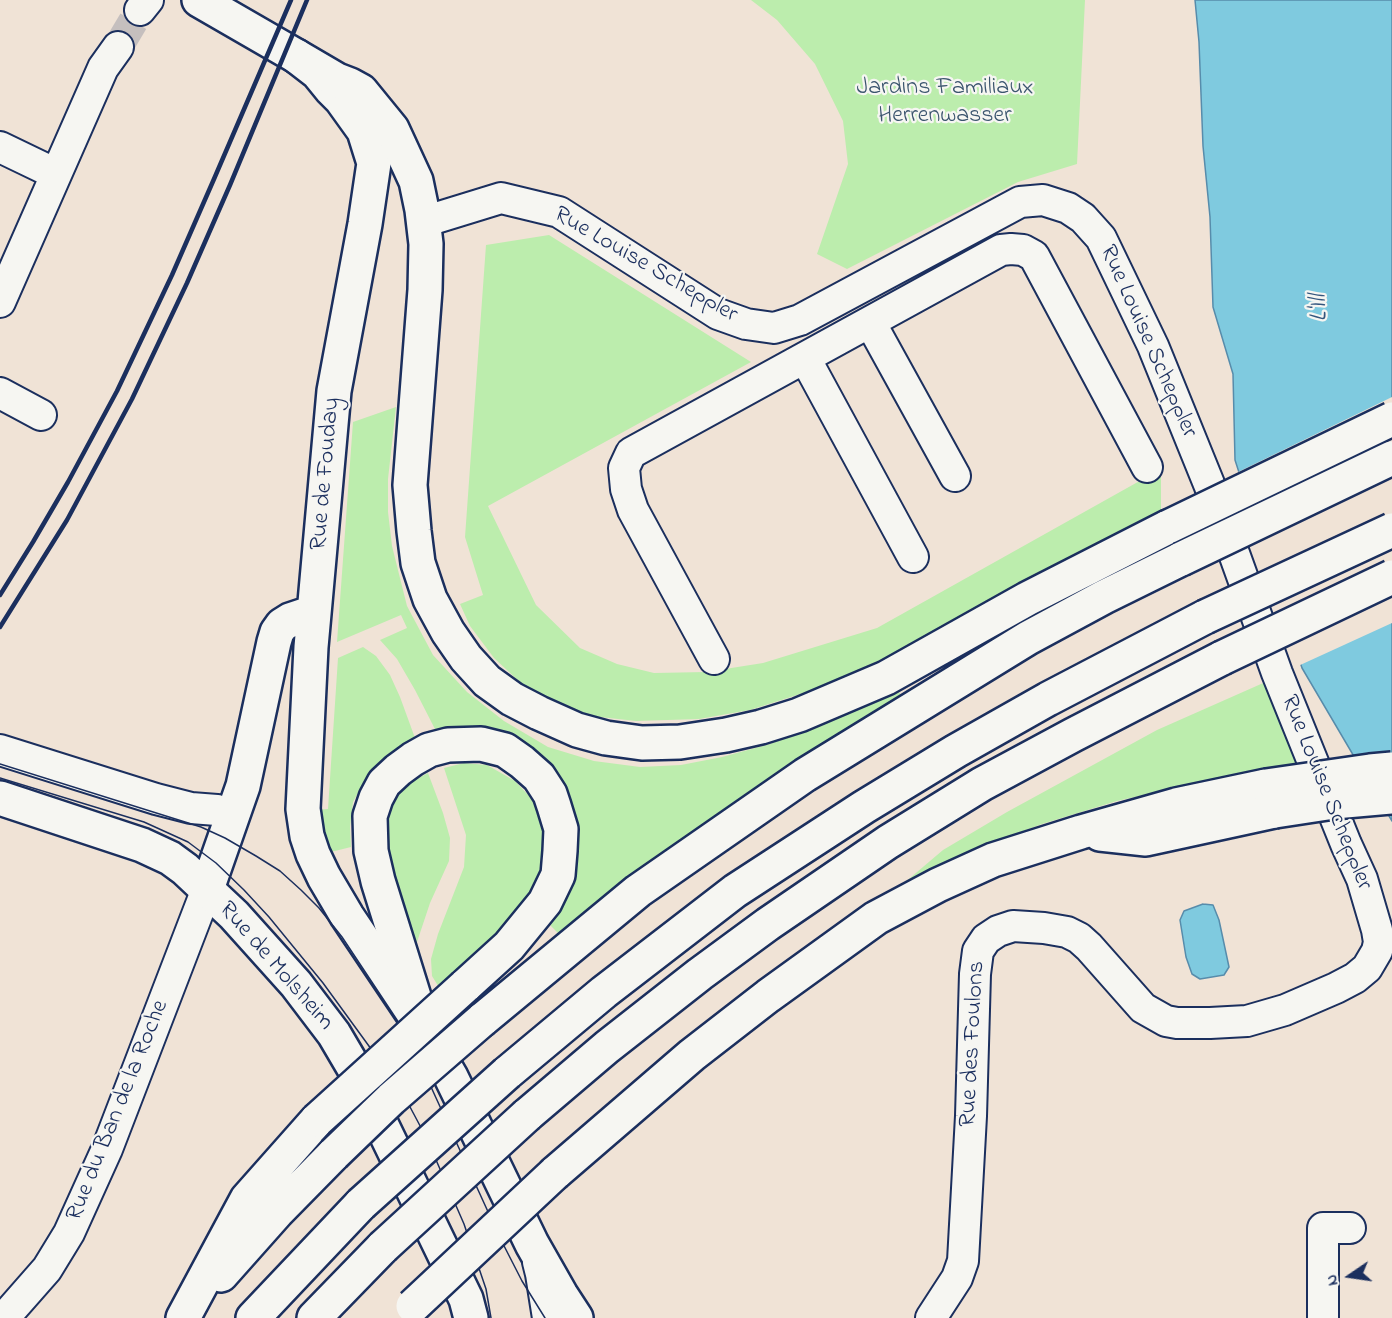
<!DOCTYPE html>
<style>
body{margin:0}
#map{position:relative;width:1392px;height:1318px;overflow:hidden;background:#f0e3d6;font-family:"Indie Flower",sans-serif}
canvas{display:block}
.north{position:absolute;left:1320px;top:1246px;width:60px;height:60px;-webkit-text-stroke:4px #f6f6f2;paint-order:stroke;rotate:257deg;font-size:16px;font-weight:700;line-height:24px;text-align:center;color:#1b2f5e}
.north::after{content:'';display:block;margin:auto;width:21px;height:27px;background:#1b2f5e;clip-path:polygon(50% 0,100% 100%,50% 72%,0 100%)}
</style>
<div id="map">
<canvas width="1392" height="1318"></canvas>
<div class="north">N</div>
</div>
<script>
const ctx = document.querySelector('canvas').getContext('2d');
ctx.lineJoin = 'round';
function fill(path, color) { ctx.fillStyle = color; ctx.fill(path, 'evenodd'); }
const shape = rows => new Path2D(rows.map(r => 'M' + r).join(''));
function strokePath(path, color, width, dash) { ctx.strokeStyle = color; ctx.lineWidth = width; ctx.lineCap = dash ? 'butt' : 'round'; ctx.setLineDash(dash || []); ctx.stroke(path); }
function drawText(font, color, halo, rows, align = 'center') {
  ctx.font = font + ' "Indie Flower",sans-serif'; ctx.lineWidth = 4.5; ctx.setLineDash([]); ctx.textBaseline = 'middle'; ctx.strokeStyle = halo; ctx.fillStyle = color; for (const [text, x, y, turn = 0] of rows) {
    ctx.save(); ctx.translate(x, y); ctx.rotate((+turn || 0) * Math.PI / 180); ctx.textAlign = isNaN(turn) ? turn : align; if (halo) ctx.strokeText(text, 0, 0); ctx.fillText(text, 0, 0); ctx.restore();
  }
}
const green = shape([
 [751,0,1085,0,1077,164,1018,182,847,269,817,254,848,164,843,121,815,64,777,20],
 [549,235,751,362,488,506,536,605,580,648,617,664,654,673,706,672,763,663,877,628,1161,469,1161,510,896,653,816,689,750,710,699,719,636,721,591,716,553,705,523,685,494,658,470,626,460,604,483,595,465,537,486,245],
 [396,407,388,479,388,512,392,546,407,606,433,655,467,692,504,721,548,747,594,761,640,767,681,765,722,757,770,744,810,729,897,689,901,695,817,746,724,809,623,883,560,935,550,925,568,890,578,845,573,809,560,780,437,733,415,690,397,659,380,640,407,628,401,615,337,642,353,422],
 [363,647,376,656,390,675,400,697,415,738,392,752,369,773,353,802,350,827,351,847,331,852,323,842,315,810,328,809,338,658],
 [1270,680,1297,764,1260,769,1117,801,1042,824,991,843,938,867,897,889,943,850,1007,812,1157,730],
 [464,763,487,765,515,781,533,800,544,826,546,857,540,882,521,915,440,989,432,976,431,959,438,934,464,867,466,835,444,768],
 [428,773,443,813,450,838,449,861,430,903,413,954,391,896,383,828,392,803,407,784]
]);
const water = shape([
 [1195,0,1392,0,1392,821,1302,668,1235,460,1233,374,1213,307,1210,217,1203,146,1199,42,1195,0],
 [1203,904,1213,905,1219,920,1229,967,1224,975,1200,979,1192,974,1186,957,1180,920,1184,911,1203,904]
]);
const pier = shape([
 [1392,397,1392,623,1298,666,1236,473]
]);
const minorTunnel = shape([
 [118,47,140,10]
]);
const minor = shape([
 [140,10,148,0],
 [0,147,56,174],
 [423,222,501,198,559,212,718,314,746,324,774,328,800,320,1020,202,1043,200,1068,208,1083,218,1101,238,1153,346,1209,484,1277,673,1346,844,1362,879,1377,930,1379,942,1377,951,1367,968,1355,978,1336,988,1285,1010,1247,1021,1210,1023,1177,1023,1166,1021,1143,1008,1089,947,1079,938,1067,932,1044,928,1013,926,998,931,986,939,978,951,975,974,971,1116,963,1261,957,1278,931,1318],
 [0,302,103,68,118,47],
 [870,322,955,476],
 [805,358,913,557],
 [0,393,41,415],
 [714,659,633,510,626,489,624,468,631,453,1001,250,1011,249,1023,250,1034,256,1147,467],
 [0,750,156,799,191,808,217,810,233,816],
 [538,1262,541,1274,548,1318],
 [4,1318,47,1269,69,1233,107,1149,207,889],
 [1323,1318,1323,1228,1350,1228]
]);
const major = shape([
 [199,0,296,56,318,73,331,89,341,99,364,131,374,163,365,224,334,391,311,647,303,809,307,836,313,854,324,877,347,916,425,1032,451,1077,532,1244,561,1295,576,1318],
 [0,798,142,845,170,858,185,869,234,915,296,984,334,1034,354,1068,466,1299,471,1318],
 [207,889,243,786,274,642,277,632,282,625,290,620,314,612]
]);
const highway = shape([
 [296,56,337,80,350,85,361,91,392,129,416,181,422,210,426,244,425,290,410,485,414,531,418,563,430,599,448,632,466,658,487,681,512,699,539,713,577,730,606,738,642,743,680,742,726,735,761,727,799,715,886,678,1027,599,1168,527],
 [1100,834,1146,839,1275,811],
 [482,1020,638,891,805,775,1028,638,1104,597,1181,559],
 [425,1032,378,881,371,851,370,816,376,798,384,783,398,770,413,759,429,750,448,745,481,744,505,750,522,762,539,777,550,794,554,806,561,829,560,851,558,875,545,902,509,946,465,986],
 [507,1073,604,992,735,891,864,807,956,751,1048,699,1205,617],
 [527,1115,607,1047,700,974,768,924,888,842,982,784,1073,735,1222,658],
 [555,1173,692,1055,768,996,876,918,938,885,993,860,1081,832,1176,805,1266,786],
 [221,1275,277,1212,334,1154],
 [183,1318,247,1199,317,1120],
 [253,1318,361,1204],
 [314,1318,383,1247]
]);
const tram = shape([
 [0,764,201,827,225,838,256,856,280,871,301,890,319,908,342,937,399,1023,421,1065,500,1238,522,1281,545,1318],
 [0,778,144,822,188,842,216,863,244,890,269,917,323,983,401,1090,426,1137,464,1224,486,1289,491,1318]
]);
const rail = shape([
 [0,595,33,542,68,482,117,391,172,275,214,179,291,0],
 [0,627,67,520,132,399,187,283,230,185,307,0]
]);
const highwayBridge = shape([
 [1168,527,1392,419],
 [1181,559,1392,458],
 [1205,617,1392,530],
 [1222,658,1392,577],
 [1266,786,1370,771,1392,769],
 [1275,811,1334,802,1392,797],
 [317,1120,465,986],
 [334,1154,391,1099,482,1020],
 [361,1204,507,1073],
 [383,1247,527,1115],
 [413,1306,555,1173]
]);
const parkNames = [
 ["Jardins Familiaux",945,89],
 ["Herrenwasser",945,117]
];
const streetNames = [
 ["Rue Louise Scheppler",645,266,30],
 ["Rue Louise Scheppler",1147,342,66],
 ["Rue de Fouday",327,474,-85],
 ["Rue Louise Scheppler",1325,793,68],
 ["Rue de Molsheim",275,967,49],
 ["Rue des Foulons",974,1044,-87],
 ["Rue du Ban de la Roche",119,1111,-68]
];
const waterNames = [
 ["L'Ill",1321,308,-92]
];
fill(green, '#bcedad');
fill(water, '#7fcadf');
strokePath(water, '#578cab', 1.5);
fill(pier, '#f0e3d6');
strokePath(minorTunnel, '#c5bfbe', 30, [30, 15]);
strokePath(minor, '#1b2f5e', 34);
strokePath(major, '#1b2f5e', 38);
strokePath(highway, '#1b2f5e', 38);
strokePath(minor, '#f6f6f2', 30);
strokePath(major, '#f6f6f2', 33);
strokePath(highway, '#f6f6f2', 33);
strokePath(tram, '#1b2f5e', 1.5);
strokePath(rail, '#1b2f5e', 4.5);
strokePath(highwayBridge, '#1b2f5e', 38, []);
strokePath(highwayBridge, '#f6f6f2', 33);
drawText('24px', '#3b556e', '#f6f6f2', parkNames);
drawText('24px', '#1b2f5e', '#f6f6f2', streetNames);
drawText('italic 26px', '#34567e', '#f6f6f2', waterNames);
</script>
